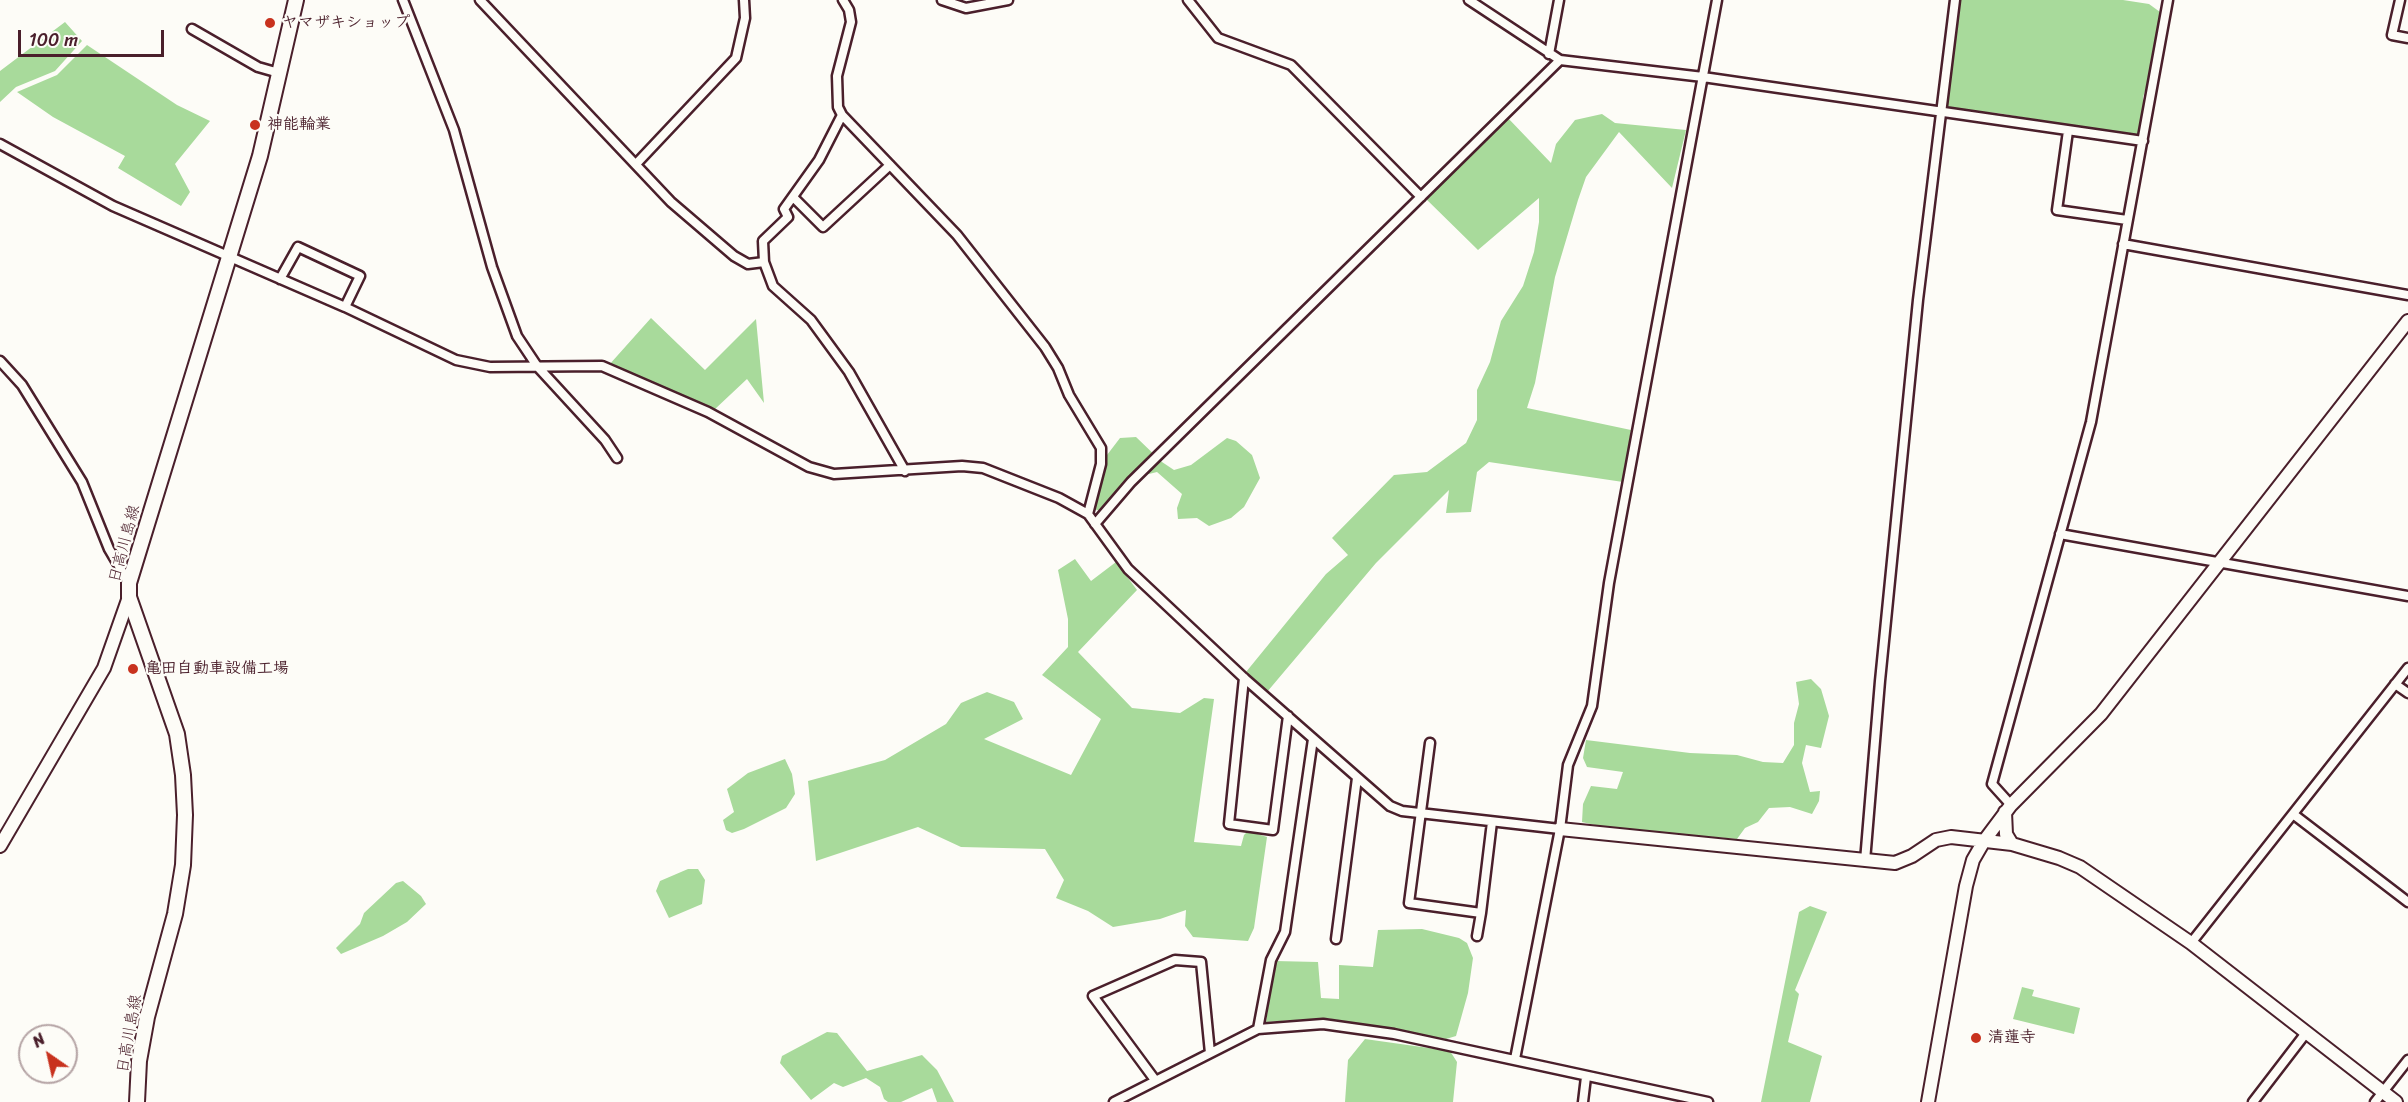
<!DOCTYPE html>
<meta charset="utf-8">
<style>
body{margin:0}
#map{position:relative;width:2408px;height:1102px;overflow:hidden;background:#fdfcf7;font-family:Sriracha,sans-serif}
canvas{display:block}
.north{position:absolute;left:18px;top:1024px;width:60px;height:60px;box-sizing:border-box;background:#fdfcf7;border:2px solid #b5a4a5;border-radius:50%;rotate:326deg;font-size:16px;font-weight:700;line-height:24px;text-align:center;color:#4a1f2b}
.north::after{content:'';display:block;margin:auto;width:21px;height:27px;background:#c8321e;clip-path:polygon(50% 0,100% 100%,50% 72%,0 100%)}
.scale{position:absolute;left:18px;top:30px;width:146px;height:27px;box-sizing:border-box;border:3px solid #4a1f2b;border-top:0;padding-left:8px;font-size:18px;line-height:21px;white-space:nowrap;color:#4a1f2b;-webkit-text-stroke:4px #fdfcf7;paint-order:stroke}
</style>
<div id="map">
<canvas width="2408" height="1102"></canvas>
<div class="north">N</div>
<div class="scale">100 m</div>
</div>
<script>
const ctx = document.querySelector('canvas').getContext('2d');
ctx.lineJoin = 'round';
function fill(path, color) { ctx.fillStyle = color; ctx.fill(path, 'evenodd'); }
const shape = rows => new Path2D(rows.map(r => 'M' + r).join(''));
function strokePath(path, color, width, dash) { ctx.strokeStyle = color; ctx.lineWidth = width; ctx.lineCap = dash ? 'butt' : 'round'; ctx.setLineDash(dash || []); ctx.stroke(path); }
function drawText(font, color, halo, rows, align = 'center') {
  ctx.font = font + ' Sriracha,"Klee One",sans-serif'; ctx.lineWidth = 4.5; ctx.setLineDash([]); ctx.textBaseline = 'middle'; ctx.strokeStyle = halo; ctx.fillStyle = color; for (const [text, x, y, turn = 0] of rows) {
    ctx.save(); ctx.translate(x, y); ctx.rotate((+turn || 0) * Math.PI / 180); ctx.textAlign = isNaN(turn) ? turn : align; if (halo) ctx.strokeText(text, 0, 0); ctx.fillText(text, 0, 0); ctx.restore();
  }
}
const green = shape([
 [1959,0,2123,0,2149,4,2160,12,2151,73,2143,97,2144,115,2138,136,1997,113,1946,109],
 [65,22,82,41,55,71,16,87,0,102,0,71],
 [87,45,177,105,210,121,175,164,190,192,181,206,118,168,125,156,53,117,17,92,57,75],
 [1602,114,1615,123,1686,130,1672,188,1619,132,1586,177,1578,200,1555,277,1535,383,1527,408,1631,430,1623,482,1489,462,1477,472,1471,512,1446,513,1449,490,1376,563,1267,692,1246,672,1326,574,1348,555,1332,538,1394,475,1427,472,1466,443,1477,420,1477,390,1490,362,1501,321,1523,286,1534,252,1539,222,1539,198,1478,250,1424,197,1507,117,1551,163,1556,144,1575,120],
 [651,318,705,370,756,319,764,403,747,379,714,410,609,365],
 [1136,437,1162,462,1174,470,1191,465,1227,438,1236,441,1252,455,1260,478,1244,507,1231,518,1209,526,1197,518,1178,519,1177,508,1182,494,1157,472,1149,474,1136,469,1100,511,1094,509,1107,455,1120,438],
 [1075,559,1091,581,1116,562,1137,590,1078,652,1132,708,1180,713,1204,698,1214,699,1194,842,1241,846,1244,835,1248,831,1267,837,1254,928,1248,941,1193,937,1185,926,1186,910,1160,919,1113,927,1088,911,1056,898,1064,880,1045,849,961,847,918,827,816,861,808,781,885,760,946,724,961,703,987,692,1014,702,1023,719,984,739,1071,775,1101,719,1042,675,1068,647,1068,619,1058,570],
 [1811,679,1821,689,1829,716,1821,748,1806,745,1802,763,1810,792,1820,791,1819,801,1812,814,1790,807,1769,808,1758,822,1745,828,1737,839,1608,828,1582,822,1583,804,1591,786,1617,789,1623,772,1587,767,1583,758,1586,740,1690,753,1737,755,1763,762,1783,763,1794,745,1794,723,1799,704,1796,682],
 [785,759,792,774,795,794,786,808,744,829,732,833,726,830,723,820,734,812,727,789,748,773],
 [688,869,698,869,705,880,702,904,669,918,656,891,660,881],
 [403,881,421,896,426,904,407,922,383,936,341,954,336,948,360,924,364,913,396,883],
 [1810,906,1827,912,1795,990,1799,994,1788,1042,1822,1056,1810,1102,1761,1102,1799,912],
 [1422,929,1459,938,1467,943,1473,958,1468,993,1456,1036,1446,1039,1326,1018,1266,1022,1275,961,1318,962,1321,998,1339,999,1339,965,1373,967,1378,930],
 [2022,987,2034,990,2032,996,2080,1008,2074,1034,2013,1019],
 [827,1032,837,1033,867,1071,922,1055,937,1070,954,1102,937,1102,932,1088,901,1102,888,1102,884,1099,880,1087,866,1078,843,1087,834,1083,811,1100,780,1063,782,1056],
 [1365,1039,1450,1051,1457,1062,1453,1102,1345,1102,1348,1060]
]);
const street = shape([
 [403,0,454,130,492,267,517,336,537,366,605,440,617,458],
 [480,0,671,202,734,256,748,264,764,262,773,286,811,320,849,372,905,471],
 [843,0,849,10,851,22,837,76,838,107,842,115,957,235,1045,347,1058,368,1069,395,1101,448,1101,464,1088,514],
 [942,0,966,8,1008,0],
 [1188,0,1218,38,1291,65,1421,197],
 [1469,0,1560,60,1703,77,2143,141],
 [2400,0,2392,35,2408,38],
 [192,29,258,67,279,73],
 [1549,54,1559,0],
 [2068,131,2057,210,2127,220],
 [0,144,113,206,345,307,456,360,490,367,602,366,708,412,809,467,834,474,962,466,983,468,1059,498,1088,514,1128,569,1244,678,1390,806,1402,811,1560,829],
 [637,163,736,58,745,18,744,0],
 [793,197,823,227,890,165],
 [2123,244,2408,295],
 [764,262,763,241,788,217,784,209,819,160,842,115],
 [280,279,298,247,360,276,345,307],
 [0,361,22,385,82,482,109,549,129,583],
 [1095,524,1131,482,1560,60],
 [2060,534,2408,596],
 [1244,678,1229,824,1273,830,1288,716],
 [2395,684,2408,693],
 [1430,743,1409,903,1481,913,1492,822],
 [2011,805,1992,784,2091,422,2168,0],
 [2293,814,2408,902],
 [1865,861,1880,681,1918,300,1955,0],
 [1477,936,1481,913],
 [1336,939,1357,778],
 [2191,943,2408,668],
 [1258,1029,1271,960,1285,932,1313,739],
 [1515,1059,1560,829,1568,765,1592,706,1609,583,1717,0],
 [1155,1080,1093,996,1175,960,1201,962,1210,1053],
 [1114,1102,1258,1029,1323,1024,1394,1034,1708,1102],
 [1583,1102,1586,1077],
 [2253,1102,2306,1033],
 [2375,1102,2408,1060]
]);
const secondary = shape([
 [2005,812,2006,834,2012,844],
 [1560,829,1895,863,1912,856,1936,840,1951,837,2012,844,2059,858,2080,867,2191,943,2396,1102],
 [0,846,104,668,129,597],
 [1928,1102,1966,886,1973,860,1984,841,2011,805,2101,714,2408,321]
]);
const primary = shape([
 [137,1102,139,1061,147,1017,175,914,183,865,185,815,183,775,177,734,129,597,129,583,260,156,296,0]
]);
const markers = [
 [270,23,6,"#c8321e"],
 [255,125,6,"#c8321e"],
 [133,669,6,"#c8321e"],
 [1976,1038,6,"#c8321e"]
];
const poiNames = [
 ["ヤマザキショップ",282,23],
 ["神能輪業",267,125],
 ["亀田自動車設備工場",145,669],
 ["清蓮寺",1988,1038]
];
const streetNames = [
 ["日高川島線",125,544,-75],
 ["日高川島線",130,1034,-80]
];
fill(green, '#a8da9b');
strokePath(street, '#4a1f2b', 13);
strokePath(secondary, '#4a1f2b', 16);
strokePath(primary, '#4a1f2b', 18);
strokePath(street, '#fdfcf7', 8);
strokePath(secondary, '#fdfcf7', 12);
strokePath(primary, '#fdfcf7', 14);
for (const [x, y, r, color] of markers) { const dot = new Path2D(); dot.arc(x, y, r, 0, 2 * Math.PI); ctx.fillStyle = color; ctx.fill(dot); strokePath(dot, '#fdfcf7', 2); }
drawText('bold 16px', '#4a1f2b', '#fdfcf7', poiNames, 'left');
drawText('16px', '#4a1f2b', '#fdfcf7', streetNames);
</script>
